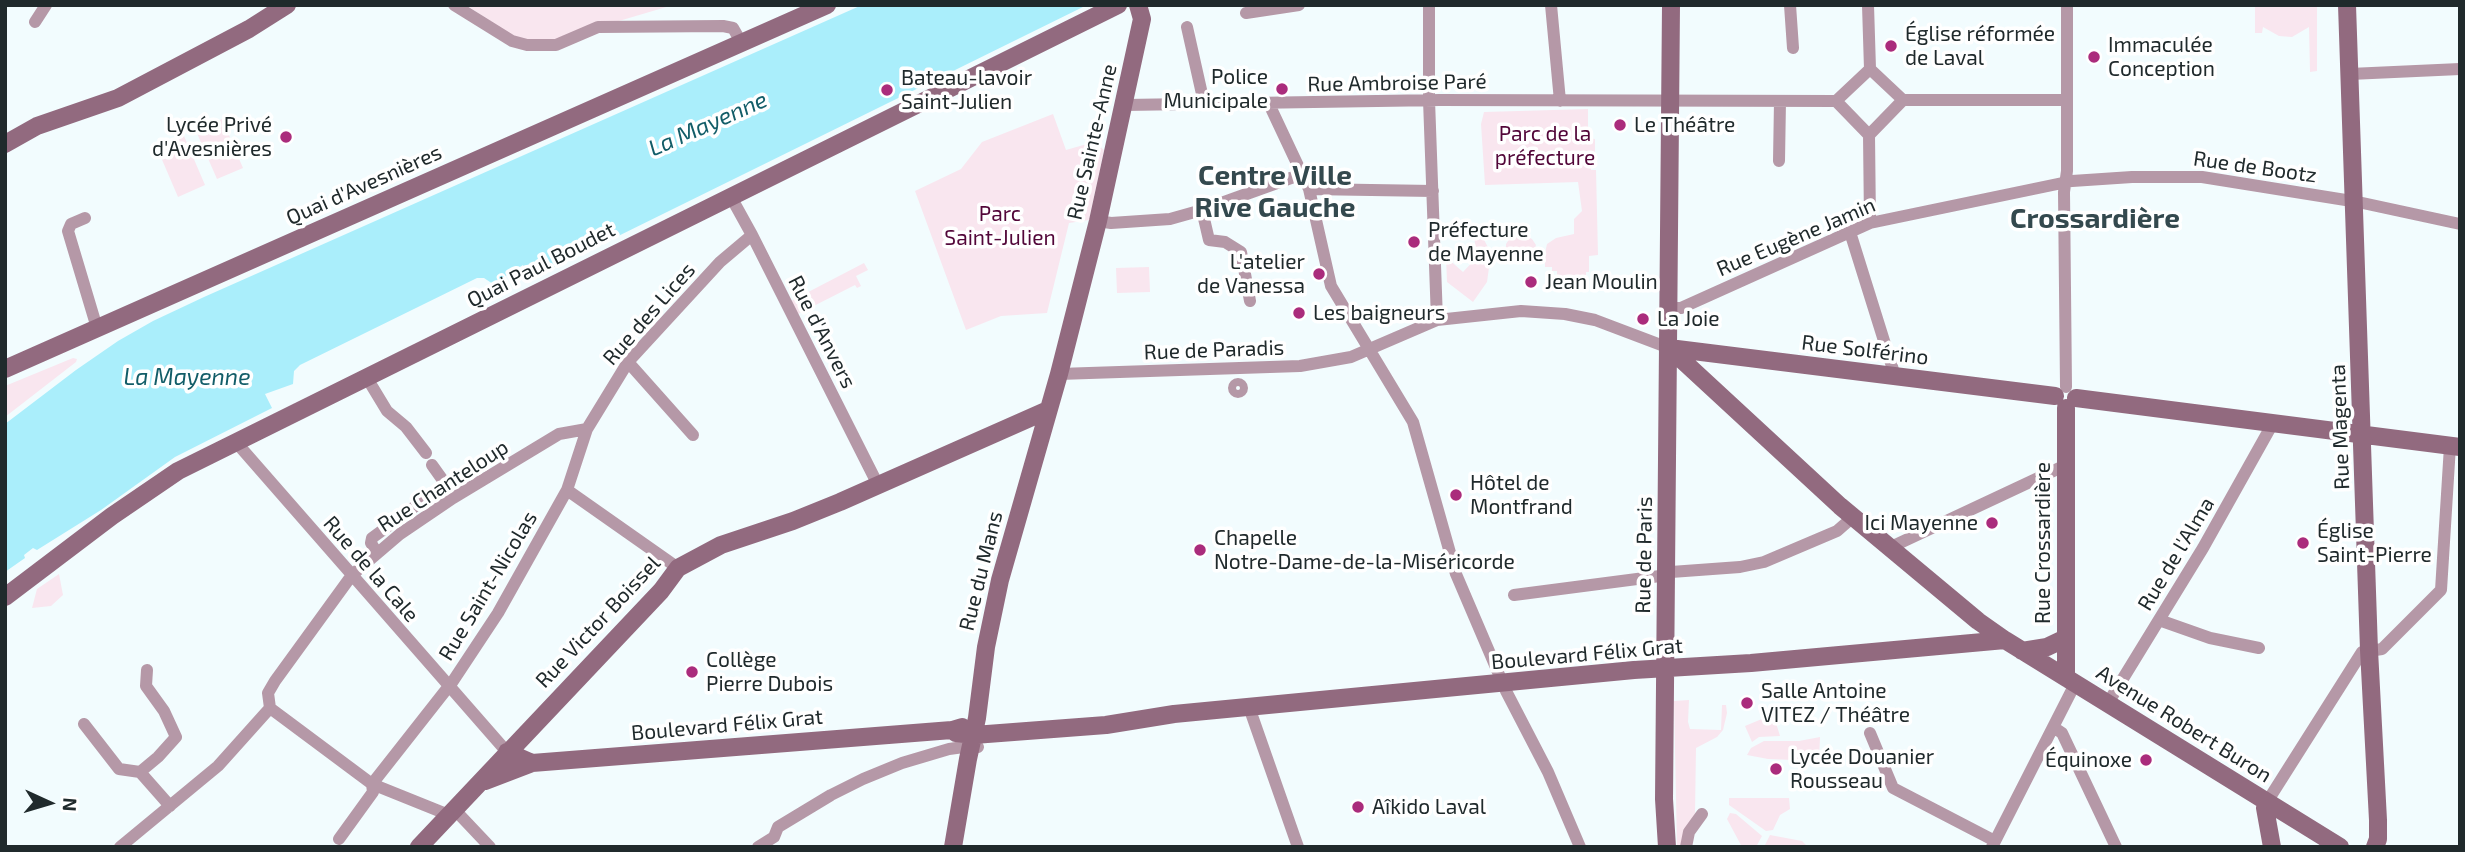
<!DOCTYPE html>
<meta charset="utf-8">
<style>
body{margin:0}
#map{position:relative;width:2465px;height:852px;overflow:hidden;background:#f2fcfe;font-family:"Exo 2",sans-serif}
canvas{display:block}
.frame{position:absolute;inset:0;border:7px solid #202a2c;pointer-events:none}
.north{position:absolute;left:14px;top:768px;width:70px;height:70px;-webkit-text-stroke:5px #fff;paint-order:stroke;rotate:94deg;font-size:19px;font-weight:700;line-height:28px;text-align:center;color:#202a2c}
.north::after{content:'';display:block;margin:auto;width:24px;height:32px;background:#202a2c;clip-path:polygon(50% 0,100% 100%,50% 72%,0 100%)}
</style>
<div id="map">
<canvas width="2465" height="852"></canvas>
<div class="frame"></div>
<div class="north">N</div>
</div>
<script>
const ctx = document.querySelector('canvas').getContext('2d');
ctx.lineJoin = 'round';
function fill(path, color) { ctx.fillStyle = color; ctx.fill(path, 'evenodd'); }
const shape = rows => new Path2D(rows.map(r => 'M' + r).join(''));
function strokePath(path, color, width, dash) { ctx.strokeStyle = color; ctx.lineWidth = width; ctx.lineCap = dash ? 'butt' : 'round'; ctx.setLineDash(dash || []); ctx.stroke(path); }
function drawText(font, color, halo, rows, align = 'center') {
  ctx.font = font + ' "Exo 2",sans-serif'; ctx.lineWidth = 7; ctx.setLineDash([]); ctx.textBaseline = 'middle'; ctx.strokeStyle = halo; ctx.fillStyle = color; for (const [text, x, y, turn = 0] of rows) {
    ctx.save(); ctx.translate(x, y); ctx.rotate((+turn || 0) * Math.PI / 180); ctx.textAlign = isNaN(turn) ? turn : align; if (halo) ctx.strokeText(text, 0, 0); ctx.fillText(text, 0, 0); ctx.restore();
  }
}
const green = shape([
 [466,5,673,5,548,42,516,38],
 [2255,5,2317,5,2317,71,2310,72,2309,27,2292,37,2279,36,2263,27,2262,33,2255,33],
 [1588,109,1588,138,1595,139,1595,154,1591,155,1591,170,1596,170,1598,255,1589,256,1589,272,1586,272,1586,277,1557,281,1557,271,1552,271,1552,267,1545,267,1545,253,1547,244,1556,238,1574,234,1574,219,1582,211,1578,182,1485,185,1481,124,1484,112],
 [1053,114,1066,150,1094,142,1104,150,1089,220,1069,223,1047,313,1001,316,966,330,915,191,961,169,982,142],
 [222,119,243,168,217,179,196,131],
 [184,136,205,185,178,197,157,148],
 [1474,236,1482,236,1491,253,1487,282,1473,302,1447,282,1446,257,1463,272,1480,254,1476,251],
 [1516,236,1527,236,1532,239,1536,245,1534,251,1521,257,1510,255,1506,250,1506,244,1510,238],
 [864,263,868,270,856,276,861,286,857,288,855,285,798,314,791,301],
 [1149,267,1150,292,1117,293,1116,268],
 [73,358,77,359,76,362,5,417,5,386],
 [59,574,63,595,51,606,32,608,37,589],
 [1689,700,1688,722,1690,729,1721,730,1722,705,1726,705,1727,713,1723,730,1717,737,1696,748,1695,813,1681,846,1677,847,1674,701],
 [1769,716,1773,724,1776,723,1780,736,1759,737,1752,742,1745,726],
 [1820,737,1819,761,1768,759,1747,755,1751,748,1764,741,1799,741],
 [1729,798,1789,798,1790,809,1780,815,1773,830,1766,831,1729,805],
 [1730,813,1736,814,1762,836,1756,847,1742,847,1727,819],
 [1770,835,1802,841,1808,847,1764,847]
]);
const water = shape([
 [862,5,1087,5,531,279,523,265,493,284,484,278,477,278,300,365,294,371,293,384,265,394,272,408,175,457,101,510,37,550,33,548,24,555,25,558,5,572,5,424,76,370,118,341,153,321,204,297]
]);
const street = shape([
 [454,5,512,41,527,45,556,45,598,27,723,26,733,28,741,42],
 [1429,5,1429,100,1437,320],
 [1551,5,1560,101],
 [1790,5,1793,48],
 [1868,5,1870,69],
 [1246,13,1299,5],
 [35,22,46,5],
 [1187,27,1204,103],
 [1870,69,1903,100,1869,135,1836,101,1870,69],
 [2350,74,2460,69],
 [1903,100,2067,100],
 [1269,104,1309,189,1331,286,1413,422,1456,574,1506,691,1548,772,1580,847],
 [1125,105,1440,100,1836,101],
 [1869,135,1870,223],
 [1779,161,1780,101],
 [1309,189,1433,191],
 [731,197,752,235,878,485],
 [1202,210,1209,240,1225,242,1241,252,1250,301],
 [85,218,71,224,68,231,97,328],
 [1098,221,1111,223,1170,219,1202,210,1302,174],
 [1850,232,1895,376],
 [1668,308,1681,308,1870,223,2072,181,2132,177,2202,177,2358,202,2460,224],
 [628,362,693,435],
 [1059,374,1300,366,1351,357,1437,320,1521,311,1565,314,1595,320,1669,348],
 [367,378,387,411,406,427,426,453],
 '1234 388a4 4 0 1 1 8 0a4 4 0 1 1-8 0Z',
 [2066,387,2064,192,2067,171,2067,5],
 [235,441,507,752],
 [432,465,442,479,443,484,436,491,439,496],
 [567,490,678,568],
 [1889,548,2066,465],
 [377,553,371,543,372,538,436,491],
 [1514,595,1660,576,1671,572,1740,567,1764,562,1837,531,1853,517],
 [2159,620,2210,638,2259,648],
 [2108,703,2203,548,2273,423],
 [1249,707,1298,847],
 [270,708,372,784,449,815],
 [84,724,119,769,140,772,170,806],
 [2053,727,2062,733,2116,847],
 [1870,733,1893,788,1995,841],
 [140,772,158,757,176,737,164,711,146,686,147,670],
 [2267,802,2362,652,2382,649,2441,590,2450,446],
 [455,810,490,847],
 [339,839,373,792,372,784,453,681,498,613,567,490,587,429,628,362,720,262,752,235],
 [120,847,218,766,270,708,268,693,275,681,352,575,400,534,453,498,559,434,587,429],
 [758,847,774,837,778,827,831,795,863,779,902,763,949,749,971,746,978,747],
 [1686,847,1689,832,1702,814],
 [1992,847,2075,684]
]);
const secondary = shape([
 [2347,5,2369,650,2378,820,2378,839,2375,847],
 [5,144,37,126,118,98,249,29,287,5],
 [1669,348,1840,506,1978,621,2005,640,2340,847],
 [1669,348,2055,396],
 [5,369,827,5],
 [2076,398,2460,447],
 [5,597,112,516,178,471,1118,5],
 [2022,651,2047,647,2066,638],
 [2066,678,2066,408],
 [952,730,956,733,974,735,1106,725,1174,714,1634,670,1751,663,2005,640],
 [507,752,532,763,952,730,962,727],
 [485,781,532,763],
 [2267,802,2265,808,2272,847],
 [419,847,661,591,678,568,721,545,793,521,840,502,1048,410],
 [953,847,968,759,977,718,986,647,1000,580,1059,374,1098,221,1142,19,1138,5],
 [1667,847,1664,799,1671,5]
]);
const markers = [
 [1891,46,7,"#aa2c7c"],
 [2094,57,7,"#aa2c7c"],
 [1282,89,7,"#aa2c7c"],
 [887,90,7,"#aa2c7c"],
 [1620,125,7,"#aa2c7c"],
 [286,137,7,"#aa2c7c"],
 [1414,242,7,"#aa2c7c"],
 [1319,274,7,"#aa2c7c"],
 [1531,282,7,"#aa2c7c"],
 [1299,313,7,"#aa2c7c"],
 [1643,319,7,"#aa2c7c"],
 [1456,495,7,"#aa2c7c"],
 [1992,523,7,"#aa2c7c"],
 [2303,543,7,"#aa2c7c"],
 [1200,550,7,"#aa2c7c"],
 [692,672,7,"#aa2c7c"],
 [1747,703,7,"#aa2c7c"],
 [2146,760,7,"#aa2c7c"],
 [1776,769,7,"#aa2c7c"],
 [1358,807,7,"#aa2c7c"]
];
const poiNames = [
 ["Église réformée",1905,34],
 ["de Laval",1905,58],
 ["Immaculée",2108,45],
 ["Conception",2108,69],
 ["Police",1268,77,"right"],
 ["Municipale",1268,101,"right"],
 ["Bateau-lavoir",901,78],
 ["Saint-Julien",901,102],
 ["Lycée Privé",272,125,"right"],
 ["d'Avesnières",272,149,"right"],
 ["Le Théâtre",1634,125],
 ["Préfecture",1428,230],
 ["de Mayenne",1428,254],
 ["L'atelier",1305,262,"right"],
 ["de Vanessa",1305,286,"right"],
 ["Jean Moulin",1545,282],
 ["Les baigneurs",1313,313],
 ["La Joie",1657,319],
 ["Hôtel de",1470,483],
 ["Montfrand",1470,507],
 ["Ici Mayenne",1978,523,"right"],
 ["Église",2317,531],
 ["Saint-Pierre",2317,555],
 ["Chapelle",1214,538],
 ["Notre-Dame-de-la-Miséricorde",1214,562],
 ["Collège",706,660],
 ["Pierre Dubois",706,684],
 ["Salle Antoine",1761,691],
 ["VITEZ / Théâtre",1761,715],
 ["Lycée Douanier",1790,757],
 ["Rousseau",1790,781],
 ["Équinoxe",2132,760,"right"],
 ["Aîkido Laval",1372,807]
];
const streetNames = [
 ["Rue Ambroise Paré",1397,83,-1],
 ["Rue Sainte-Anne",1092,142,-77],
 ["Rue de Bootz",2255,167,8],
 ["Quai d'Avesnières",364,185,-24],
 ["Rue Eugène Jamin",1796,237,-23],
 ["Quai Paul Boudet",541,265,-27],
 ["Rue des Lices",649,314,-49],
 ["Rue d'Anvers",822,332,63],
 ["Rue de Paradis",1214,350,-2],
 ["Rue Solférino",1865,350,7],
 ["Rue Magenta",2340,427,-92],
 ["Rue Chanteloup",443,486,-33],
 ["Rue Crossardière",2043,543,-90],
 ["Rue de l'Alma",2176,554,-59],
 ["Rue de Paris",1644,555,-89],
 ["Rue de la Cale",371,569,49],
 ["Rue du Mans",981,571,-76],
 ["Rue Saint-Nicolas",488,586,-59],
 ["Rue Victor Boissel",598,622,-47],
 ["Boulevard Félix Grat",1587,654,-5],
 ["Avenue Robert Buron",2184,724,32],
 ["Boulevard Félix Grat",727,725,-5]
];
const parkNames = [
 ["Parc de la",1545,134],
 ["préfecture",1545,158],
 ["Parc",1000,214],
 ["Saint-Julien",1000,238]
];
const waterNames = [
 ["La Mayenne",708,124,-24],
 ["La Mayenne",187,377]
];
const districtNames = [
 ["Centre Ville",1275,176],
 ["Rive Gauche",1275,208],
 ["Crossardière",2095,219]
];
fill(green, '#f9e6ef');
fill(water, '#aaeefb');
strokePath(street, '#b598a7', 12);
strokePath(secondary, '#926a7f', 18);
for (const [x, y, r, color] of markers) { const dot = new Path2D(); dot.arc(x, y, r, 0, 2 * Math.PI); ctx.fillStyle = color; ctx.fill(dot); strokePath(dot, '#fff', 2.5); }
drawText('21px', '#202a2c', '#fff', poiNames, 'left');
drawText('21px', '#202a2c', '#fff', streetNames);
drawText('21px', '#520639', '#fff', parkNames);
drawText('italic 23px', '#125d68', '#fff', waterNames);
drawText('bold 28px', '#34494e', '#fff', districtNames);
</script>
